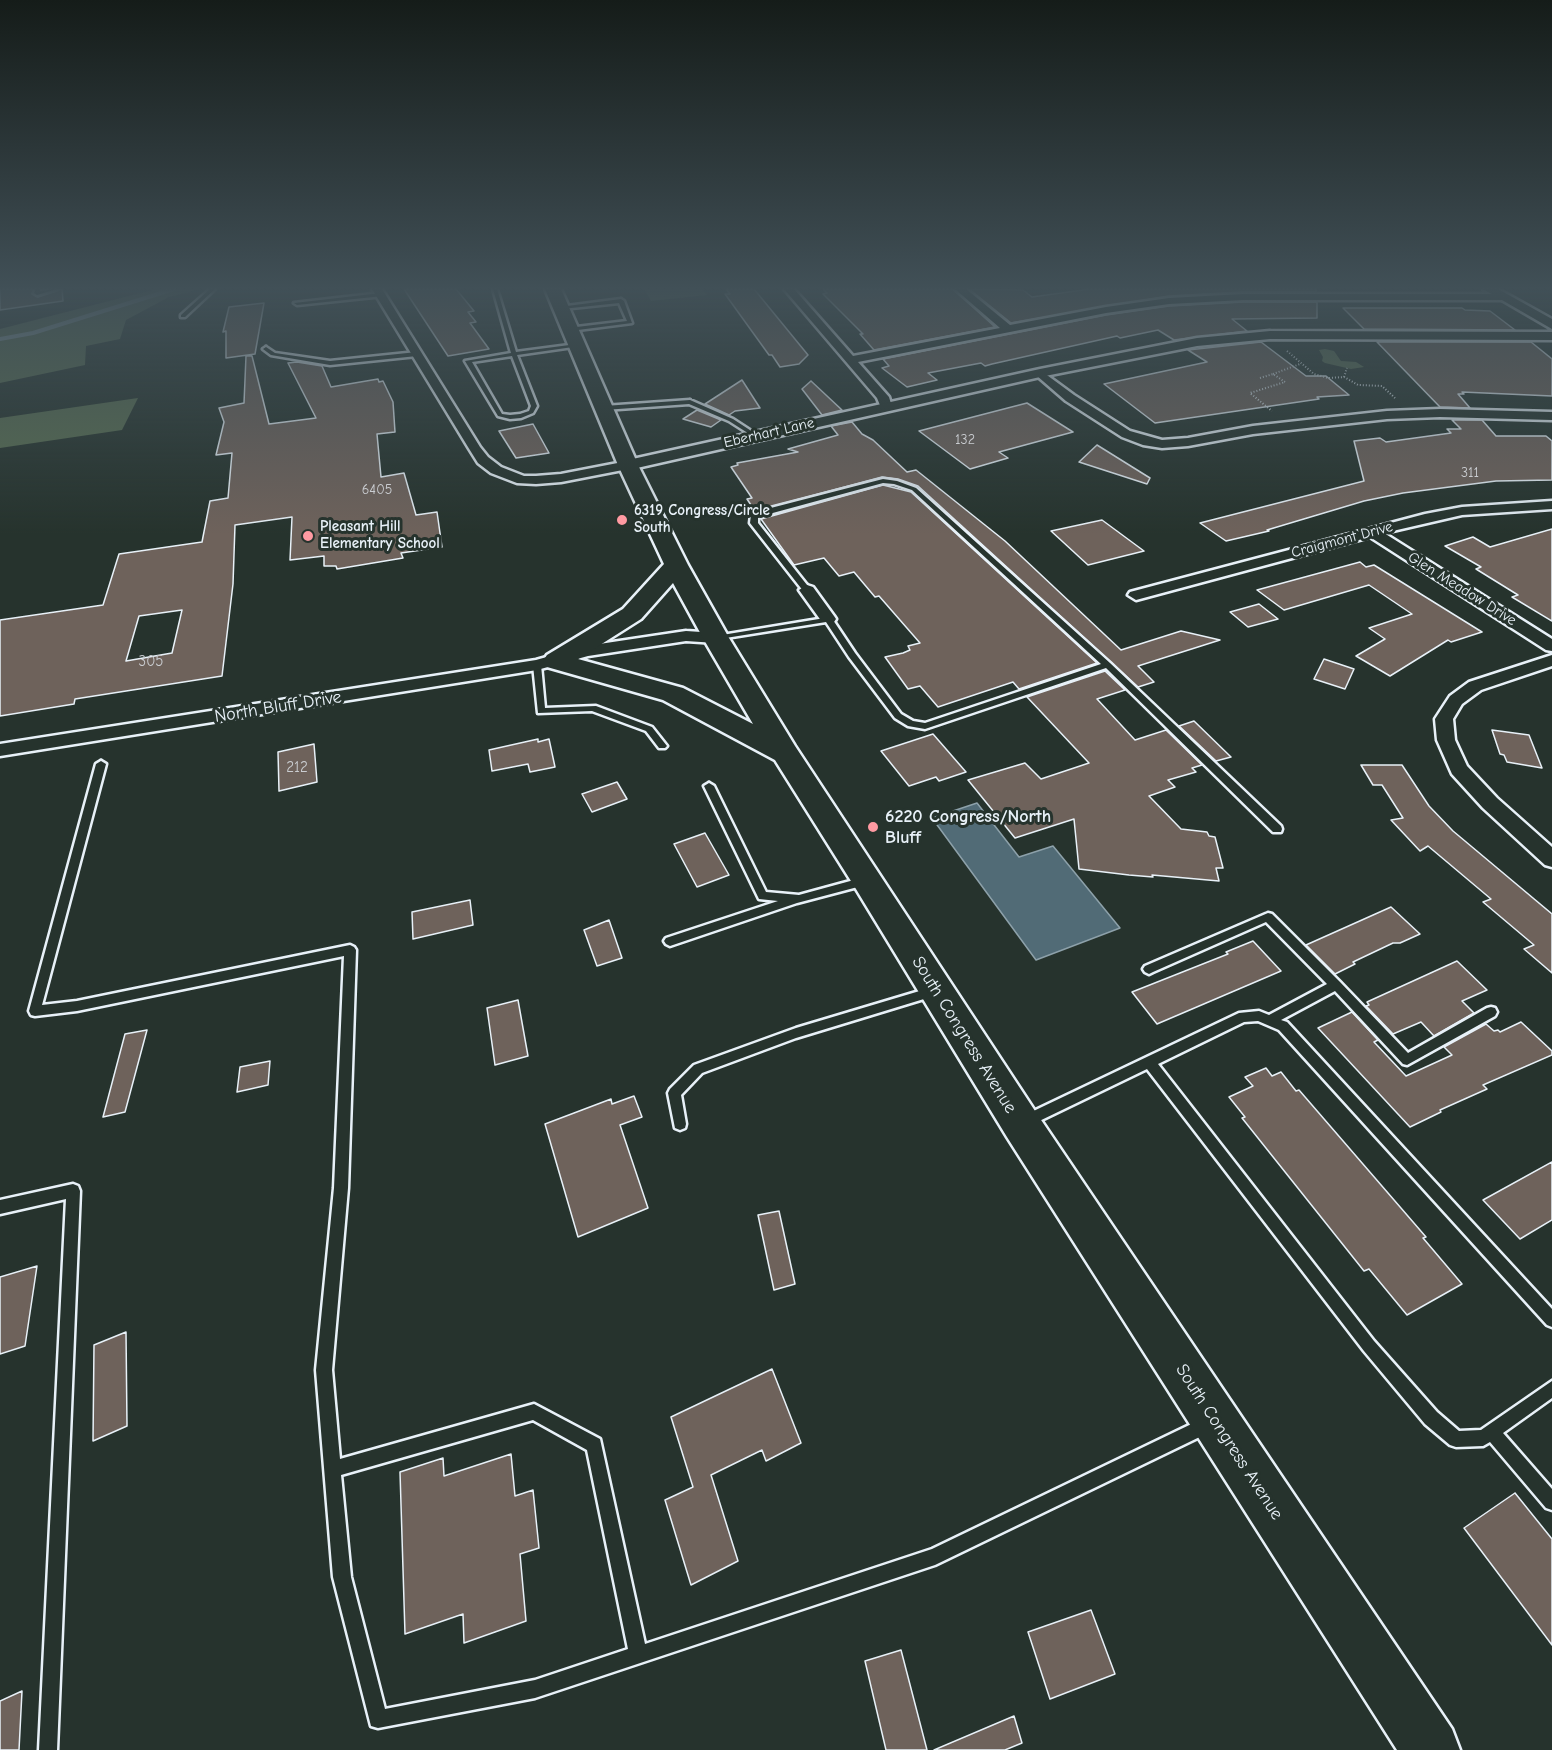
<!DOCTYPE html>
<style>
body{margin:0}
canvas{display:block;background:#26332d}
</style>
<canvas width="1552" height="1750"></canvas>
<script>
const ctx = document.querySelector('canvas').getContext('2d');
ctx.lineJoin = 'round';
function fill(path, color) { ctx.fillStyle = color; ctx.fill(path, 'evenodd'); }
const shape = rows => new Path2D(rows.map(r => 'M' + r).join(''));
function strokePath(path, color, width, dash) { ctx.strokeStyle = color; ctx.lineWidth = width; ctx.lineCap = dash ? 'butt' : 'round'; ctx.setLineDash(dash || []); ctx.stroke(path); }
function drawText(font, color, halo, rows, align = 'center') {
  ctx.font = font + ' "Comic Neue",sans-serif'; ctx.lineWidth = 6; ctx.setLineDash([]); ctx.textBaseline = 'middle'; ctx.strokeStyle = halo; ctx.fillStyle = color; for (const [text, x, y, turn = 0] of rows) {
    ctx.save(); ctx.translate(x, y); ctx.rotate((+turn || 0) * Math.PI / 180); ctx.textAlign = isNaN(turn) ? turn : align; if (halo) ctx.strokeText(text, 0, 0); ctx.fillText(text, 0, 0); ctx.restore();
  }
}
const green = shape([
 [156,289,201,289,169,297,126,320,120,339,86,346,85,365,0,383,0,329],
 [644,289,702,289,707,295,651,301],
 [1325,349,1334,351,1341,361,1356,362,1364,367,1351,369,1325,363,1322,361,1323,357,1319,350],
 [138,398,122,430,0,448,0,418]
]);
const water = shape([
 [977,803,1019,857,1053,846,1120,928,1036,960,932,818,977,803]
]);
const stream = shape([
 [0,339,33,333,174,289]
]);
const building = shape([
 [0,289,34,289,32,294,38,297,62,289,63,301,0,310,0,289],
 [404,289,456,289,474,311,468,312,476,322,470,323,489,349,448,356,404,289],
 [726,289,754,289,808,355,799,364,780,367,772,355,769,355,725,294,730,294,726,289],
 [823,289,953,289,995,327,874,350,860,334,863,334,823,294,827,293,823,289],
 [969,289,1023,290,1032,297,1090,289,1316,289,1316,292,1243,292,1169,296,1011,323,969,289],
 [1243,302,1317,302,1317,318,1232,319,1247,331,1174,340,1158,330,1120,338,1117,336,992,364,985,366,981,363,928,373,937,380,907,387,882,368,889,366,883,359,1106,315,1169,306,1243,302],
 [264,303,255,354,226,358,226,331,223,332,229,307,264,303],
 [1343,308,1462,308,1465,310,1490,311,1515,330,1364,329,1343,308],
 [1261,342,1306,376,1326,376,1349,395,1317,397,1319,399,1155,423,1104,384,1207,362,1188,350,1261,342],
 [1377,342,1531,342,1552,359,1552,396,1462,392,1464,394,1458,394,1470,408,1440,407,1377,342],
 [246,356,252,356,269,424,316,418,288,363,297,362,322,366,331,387,378,379,379,382,383,381,393,402,395,432,377,434,381,477,404,473,416,515,437,512,442,547,401,553,403,558,337,569,336,566,324,566,324,556,290,560,292,517,235,525,233,584,222,676,75,699,74,704,0,716,0,620,103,605,119,554,202,542,210,501,228,498,232,453,216,455,224,422,219,408,244,403,246,356],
 [182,610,172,653,126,661,139,616,182,610],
 [742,380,760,408,735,411,729,415,705,404,742,380],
 [811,381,842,410,822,415,802,389,811,381],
 [1027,403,1073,432,999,452,1008,458,970,469,919,431,1027,403],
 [697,410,721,420,711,427,683,419,697,410],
 [1452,420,1482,420,1496,436,1546,436,1552,441,1552,480,1496,481,1403,493,1364,501,1267,530,1269,531,1226,541,1200,523,1364,481,1354,441,1380,438,1386,442,1451,433,1447,429,1461,429,1452,420],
 [852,422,862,434,873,440,907,472,916,470,1005,541,1121,650,1181,631,1220,640,1138,666,1154,682,1138,687,918,486,898,479,882,477,755,511,747,499,752,498,731,467,738,465,737,463,798,452,788,449,838,435,831,426,852,422],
 [533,424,549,453,516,458,499,431,533,424],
 [1097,445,1150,478,1147,484,1079,462,1097,445],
 [883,485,911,492,1097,663,1019,689,1013,682,938,707,920,686,908,689,885,657,903,653,910,650,908,646,920,643,879,596,875,597,854,572,839,576,824,558,794,565,761,519,883,485],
 [1102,520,1144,551,1088,565,1051,531,1102,520],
 [1552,529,1552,621,1512,597,1518,595,1476,569,1481,567,1445,546,1473,537,1490,547,1552,529],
 [1360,562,1366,567,1374,565,1482,632,1451,642,1448,640,1390,676,1356,656,1385,639,1369,628,1412,614,1369,585,1284,610,1257,590,1360,562],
 [1259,604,1278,619,1248,627,1230,612,1259,604],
 [1324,659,1354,669,1345,689,1314,679,1324,659],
 [1105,671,1125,690,1097,699,1135,740,1166,730,1202,765,1192,768,1196,772,1168,780,1175,787,1149,796,1181,829,1207,832,1209,836,1215,837,1223,868,1216,868,1219,881,1152,875,1153,877,1129,875,1079,869,1074,819,1015,838,968,780,1025,763,1041,779,1089,763,1027,697,1105,671],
 [1194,721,1231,757,1216,761,1179,726,1194,721],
 [1492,730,1529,735,1542,768,1507,762,1504,755,1500,754,1492,730],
 [933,734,966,772,939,781,936,777,909,786,881,751,933,734],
 [538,739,538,742,549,739,555,767,530,772,528,764,492,771,489,750,538,739],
 [314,744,317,782,279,791,278,752,314,744],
 [1361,765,1402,765,1429,806,1453,831,1552,914,1552,973,1524,949,1534,945,1483,902,1491,899,1428,846,1420,851,1391,820,1403,818,1382,785,1373,785,1361,765],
 [617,782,627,799,592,812,582,794,617,782],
 [705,833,729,875,697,887,674,844,705,833],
 [470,900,473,925,413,939,412,912,470,900],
 [1391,907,1420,934,1400,943,1393,943,1353,962,1355,964,1335,974,1306,945,1391,907],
 [609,920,622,958,597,966,584,930,609,920],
 [1253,941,1281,971,1157,1024,1132,992,1228,954,1226,952,1253,941],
 [1457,961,1487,990,1462,1001,1474,1013,1434,1036,1421,1022,1393,1034,1366,1006,1369,1005,1367,1002,1457,961],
 [518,1000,528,1056,495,1065,487,1008,518,1000],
 [1352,1012,1378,1040,1374,1042,1406,1076,1452,1055,1444,1047,1486,1024,1494,1031,1498,1030,1500,1032,1521,1022,1552,1051,1552,1055,1483,1085,1487,1089,1440,1110,1441,1112,1410,1127,1318,1028,1352,1012],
 [147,1030,125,1112,103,1117,125,1034,147,1030],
 [270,1061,268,1085,237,1092,240,1067,270,1061],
 [1266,1068,1272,1076,1281,1072,1296,1091,1299,1090,1426,1237,1423,1238,1462,1284,1407,1315,1369,1269,1364,1271,1242,1118,1245,1117,1229,1097,1253,1086,1245,1077,1266,1068],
 [634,1096,642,1117,620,1125,648,1208,578,1237,545,1124,611,1099,612,1104,634,1096],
 [1552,1162,1552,1220,1520,1239,1483,1200,1552,1162],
 [779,1211,795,1284,774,1290,758,1215,779,1211],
 [37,1266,25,1346,0,1354,0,1277,37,1266],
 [126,1332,127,1426,93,1441,94,1345,126,1332],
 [772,1369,801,1443,766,1461,762,1450,711,1475,738,1561,691,1585,665,1500,693,1487,671,1417,772,1369],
 [511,1454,515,1496,533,1490,539,1548,520,1554,526,1621,464,1643,463,1614,405,1634,400,1472,443,1458,444,1476,511,1454],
 [1515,1493,1552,1539,1552,1645,1464,1528,1515,1493],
 [1091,1610,1115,1674,1050,1699,1028,1632,1091,1610],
 [901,1650,927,1750,886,1750,865,1661,901,1650],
 [22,1691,19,1750,0,1750,0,1701,22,1691],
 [1014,1716,1022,1743,1005,1750,934,1750,1014,1716]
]);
const path = shape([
 [1287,351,1314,374,1328,378,1344,377,1358,385,1382,386,1395,398],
 [1273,374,1300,364],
 [1344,377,1347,368],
 [1260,378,1273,374,1285,382,1250,393,1272,411]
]);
const service = shape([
 [36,289,40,289,40,291,57,289,37,295,34,293,36,289],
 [210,289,215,289,185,317,181,317,181,315,210,289],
 [493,289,497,289,516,352,577,344,580,346,517,355,537,406,533,413,521,418,510,419,498,416,465,361,511,353,493,289],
 [512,356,531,406,529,411,520,414,510,415,502,414,472,362,512,356],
 [381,293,383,296,297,305,294,303,381,293],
 [621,299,624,301,632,323,570,331,568,328,627,321,619,303,562,309,559,307,621,299],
 [266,347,275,353,330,361,417,352,420,354,417,356,330,365,271,355,263,349,266,347],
 [690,400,733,419,759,436,754,437,729,421,689,404,604,410,601,408,604,406,690,400],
 [883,479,897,481,916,488,1110,663,1281,826,1282,829,1281,832,1273,832,1106,668,925,729,908,726,895,718,849,657,826,622,713,640,712,638,716,636,831,617,855,653,901,714,913,721,925,723,1101,664,912,490,894,484,883,483,769,514,758,518,758,523,811,590,807,592,804,592,750,523,751,515,763,510,883,479],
 [537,662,541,665,545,708,596,706,652,727,667,746,665,748,659,748,646,731,592,711,538,713,533,665,537,662],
 [101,761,106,764,42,1005,77,1001,350,945,354,947,356,950,348,1188,332,1370,340,1459,534,1404,600,1439,645,1644,932,1549,1206,1417,1212,1419,1214,1425,1212,1431,935,1565,535,1698,378,1728,371,1726,333,1577,316,1370,334,1188,344,956,77,1011,35,1016,31,1015,29,1011,96,764,101,761],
 [533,1420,587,1450,628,1649,535,1680,385,1709,351,1577,341,1475,533,1420],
 [709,783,714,786,766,892,799,895,865,877,869,878,870,881,869,884,797,903,670,946,666,944,664,941,666,938,778,901,759,899,704,786,709,783],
 [1268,913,1272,914,1340,982,1408,1053,1487,1008,1491,1007,1495,1008,1497,1012,1495,1016,1407,1065,1403,1064,1335,991,1281,1020,1287,1022,1552,1309,1552,1327,1547,1325,1279,1030,1258,1021,1244,1022,1158,1064,1374,1341,1437,1412,1459,1431,1481,1430,1552,1381,1552,1398,1503,1433,1552,1489,1552,1510,1546,1508,1490,1442,1483,1446,1456,1447,1450,1445,1425,1424,1364,1351,1147,1069,1031,1125,1026,1127,1021,1125,1020,1121,1021,1117,1239,1013,1259,1011,1269,1015,1327,984,1266,922,1153,972,1149,974,1145,972,1143,969,1145,966,1268,913],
 [933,987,937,989,939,992,937,995,796,1038,702,1073,681,1095,686,1124,685,1128,680,1130,675,1128,668,1093,670,1089,694,1065,796,1028,933,987],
 [73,1184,78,1186,80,1191,57,1750,39,1750,66,1199,0,1214,0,1200,73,1184]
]);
const minor = shape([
 [372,289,382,289,480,447,488,457,501,467,524,476,536,476,561,474,628,461,635,465,628,469,561,482,536,484,517,483,491,473,478,463,468,447,372,289],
 [784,289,794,289,853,356,1000,328,955,289,966,289,1010,325,1106,307,1169,298,1243,294,1504,294,1509,297,1504,300,1243,300,1169,304,1106,313,858,362,889,397,892,407,886,411,882,410,877,398,784,289],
 [1040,370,1074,395,1130,431,1162,440,1188,438,1253,426,1387,411,1440,409,1552,412,1552,420,1440,417,1387,419,1253,434,1188,446,1162,448,1143,445,1122,437,1066,401,1036,375,1034,373,1040,370],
 [1552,501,1552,509,1462,515,1384,533,1552,639,1552,651,1546,650,1370,537,1136,600,1128,595,1130,592,1425,514,1462,507,1552,501],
 [807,585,813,587,834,616,836,619,834,622,822,622,799,590,807,585],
 [686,631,716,633,724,638,716,643,686,641,588,656,537,670,0,756,0,744,536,660,586,646,686,631],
 [1552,655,1552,666,1481,690,1462,704,1453,719,1455,740,1467,766,1497,798,1552,847,1552,867,1545,865,1483,808,1452,774,1437,740,1435,719,1450,696,1469,682,1552,655]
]);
const tertiary = shape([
 [1483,289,1498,289,1552,319,1552,329,1483,289],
 [1270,331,1552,332,1552,340,1270,339,1197,346,1040,377,628,470,622,469,619,465,622,461,628,460,1040,369,1197,338,1270,331]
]);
const primary = shape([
 [545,289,561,289,638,465,688,565,729,638,795,746,1035,1111,1452,1729,1460,1750,1397,1750,1007,1137,856,889,775,760,663,700,547,667,543,661,547,655,623,609,664,564,618,465,545,289],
 [673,583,703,638,753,724,683,688,578,659,641,619,673,583]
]);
const markers = [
 [622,520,6,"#ff9aa2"],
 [308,536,6,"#ff9aa2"],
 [873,827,6,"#ff9aa2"]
];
const farNumbernames = [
 ["132",965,440],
 ["311",1470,473],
 ["6405",377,490]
];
const farStreetnames = [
 ["Eberhart Lane",769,433,-13],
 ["Craigmont Drive",1342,540,-15],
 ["Glen Meadow Drive",1462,589,32]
];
const farPoinames = [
 ["6319 Congress/Circle",634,511],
 ["South",634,528],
 ["Pleasant Hill",320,527],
 ["Elementary School",320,544]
];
const numberNames = [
 ["305",151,662],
 ["212",297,768]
];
const streetNames = [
 ["North Bluff Drive",278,707,-9],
 ["South Congress Avenue",964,1035,58],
 ["South Congress Avenue",1229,1442,57]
];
const poiNames = [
 ["6220 Congress/North",885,817],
 ["Bluff",885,838]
];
fill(green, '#586d51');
fill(water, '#516b76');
strokePath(water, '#8da1aa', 1.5);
strokePath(stream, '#8da1aa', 4);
fill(building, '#6e625b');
strokePath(building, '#e8f1f8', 1.5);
strokePath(service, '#e8f1f8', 5);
strokePath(minor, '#e8f1f8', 5);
strokePath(tertiary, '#e8f1f8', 5);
strokePath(primary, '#e8f1f8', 5);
strokePath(path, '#e8f1f8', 2, [1, 2]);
fill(service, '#26332d');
fill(minor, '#26332d');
fill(tertiary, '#26332d');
fill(primary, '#26332d');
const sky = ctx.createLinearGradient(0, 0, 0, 534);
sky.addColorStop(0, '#151c19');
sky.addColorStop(0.54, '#415057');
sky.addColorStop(1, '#41505700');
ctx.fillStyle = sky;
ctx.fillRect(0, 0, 1552, 534);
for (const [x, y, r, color] of markers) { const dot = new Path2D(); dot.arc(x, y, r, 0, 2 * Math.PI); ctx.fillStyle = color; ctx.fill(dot); strokePath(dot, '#26332d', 2); }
drawText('14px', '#cacdd1', null, farNumbernames);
drawText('15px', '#e8f1f8', '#26332d', farStreetnames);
drawText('bold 15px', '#e8f1f8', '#26332d', farPoinames, 'left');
drawText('15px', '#cacdd1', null, numberNames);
drawText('18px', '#e8f1f8', '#26332d', streetNames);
drawText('bold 18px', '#e8f1f8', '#26332d', poiNames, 'left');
</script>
